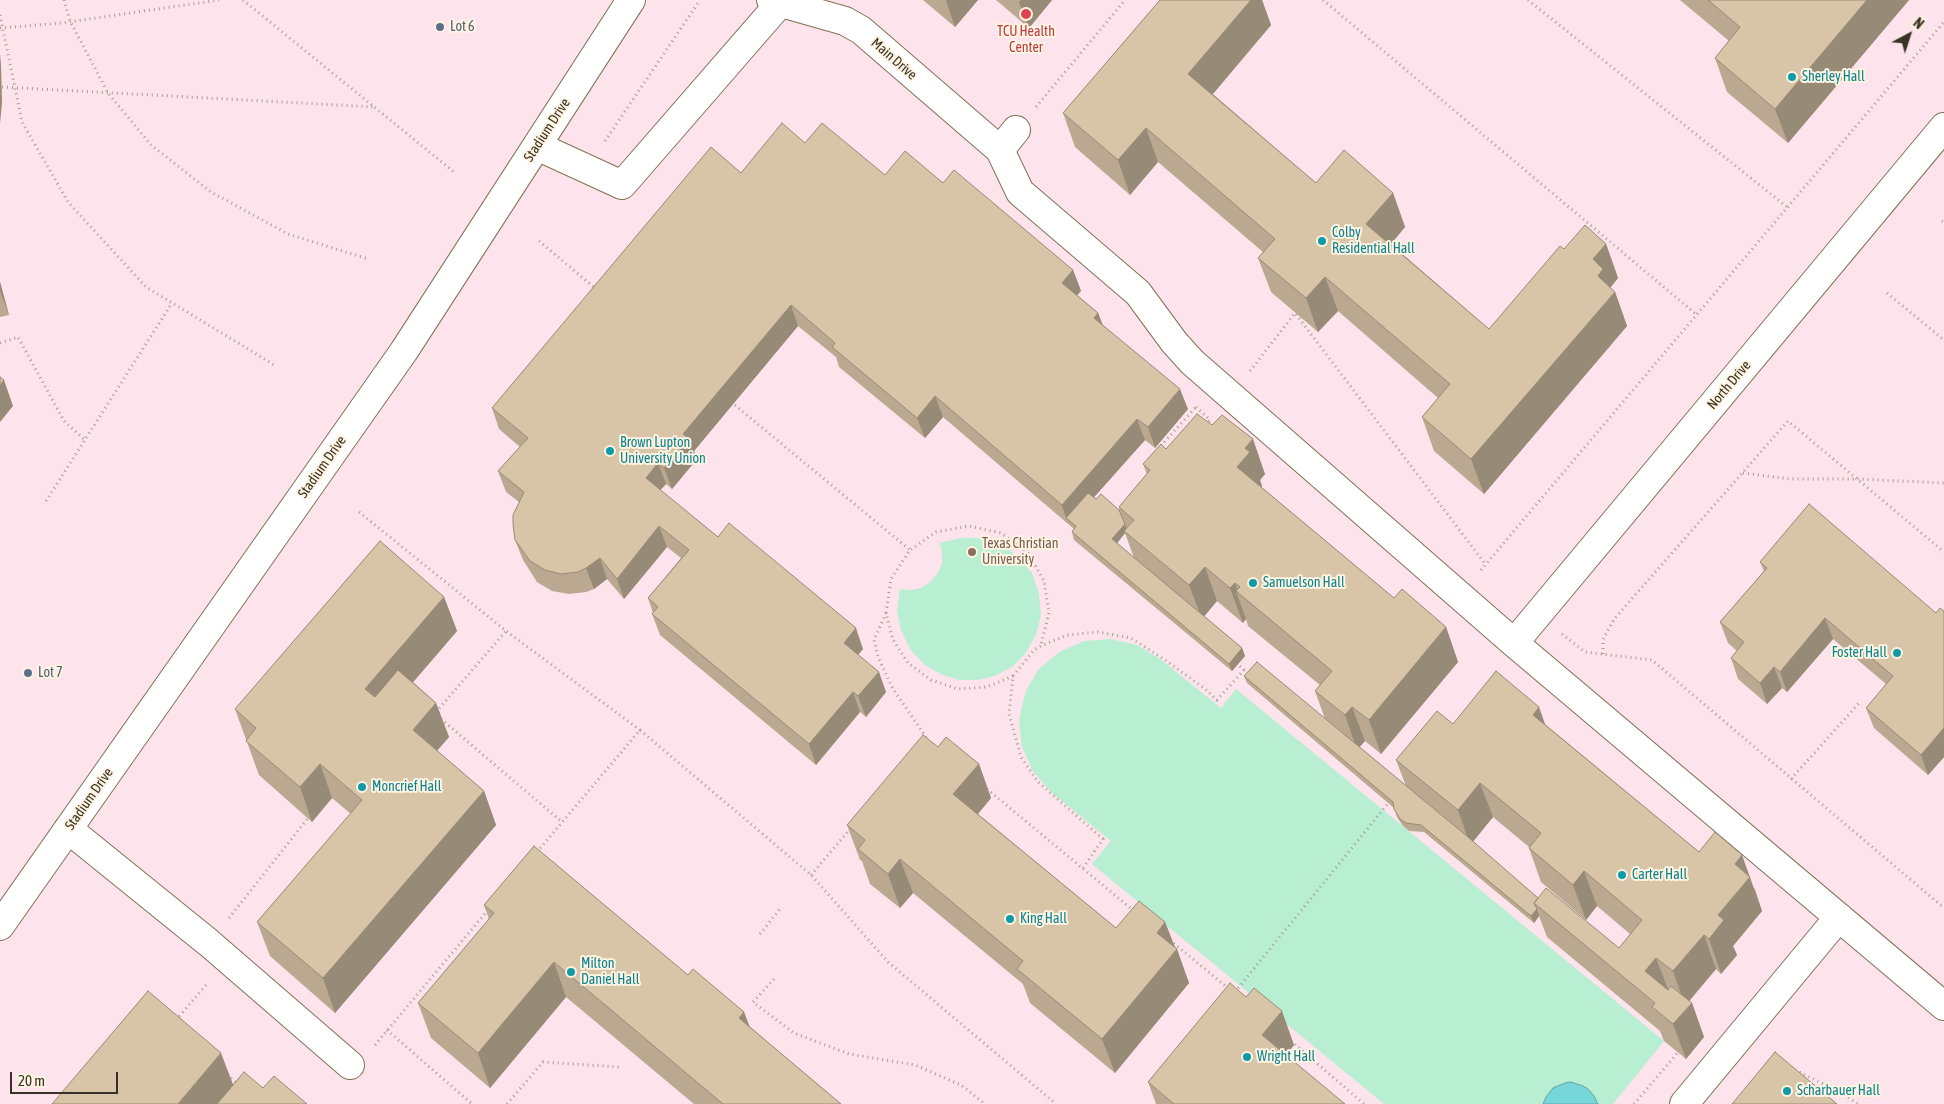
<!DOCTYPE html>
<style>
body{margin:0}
#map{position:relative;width:1944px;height:1104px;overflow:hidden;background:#fef4e1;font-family:"Asap Condensed",sans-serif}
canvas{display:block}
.north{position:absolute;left:1884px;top:10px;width:50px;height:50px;-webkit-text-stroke:4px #fef4e1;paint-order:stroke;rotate:40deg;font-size:14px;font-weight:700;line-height:20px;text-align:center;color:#383226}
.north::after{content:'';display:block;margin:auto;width:18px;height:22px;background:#383226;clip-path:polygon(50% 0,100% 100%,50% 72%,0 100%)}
.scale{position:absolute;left:10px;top:1072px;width:108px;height:22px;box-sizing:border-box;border:2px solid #383226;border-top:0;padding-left:6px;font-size:15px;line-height:18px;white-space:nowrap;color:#383226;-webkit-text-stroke:4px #fef4e1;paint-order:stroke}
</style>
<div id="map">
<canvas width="1944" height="1104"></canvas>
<div class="north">N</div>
<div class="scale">20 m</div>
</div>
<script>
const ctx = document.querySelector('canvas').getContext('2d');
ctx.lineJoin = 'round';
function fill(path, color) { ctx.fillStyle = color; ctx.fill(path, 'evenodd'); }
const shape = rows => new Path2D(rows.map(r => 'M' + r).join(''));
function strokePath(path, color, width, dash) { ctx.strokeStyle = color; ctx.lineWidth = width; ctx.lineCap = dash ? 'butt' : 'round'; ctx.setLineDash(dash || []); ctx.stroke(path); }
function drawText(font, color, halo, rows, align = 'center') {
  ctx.font = font + ' "Asap Condensed",sans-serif'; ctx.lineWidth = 4; ctx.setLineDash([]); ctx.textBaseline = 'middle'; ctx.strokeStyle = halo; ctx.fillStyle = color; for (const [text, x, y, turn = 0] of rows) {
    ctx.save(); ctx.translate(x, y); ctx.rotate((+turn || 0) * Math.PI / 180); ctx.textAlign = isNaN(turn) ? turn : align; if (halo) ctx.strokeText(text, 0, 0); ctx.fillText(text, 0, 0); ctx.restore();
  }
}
const education = shape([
 [0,0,1944,0,1944,1104,0,1104]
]);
const green = shape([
 [960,538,981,538,1001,544,1018,557,1032,573,1039,594,1041,615,1036,635,1025,654,1012,667,995,676,977,680,959,680,940,674,924,664,910,649,901,630,897,610,900,589,911,590,921,588,930,582,937,574,942,564,942,553,940,543],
 [1111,639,1137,645,1160,659,1221,708,1236,689,1664,1041,1613,1104,1384,1104,1092,864,1111,841,1051,792,1033,771,1022,747,1019,720,1025,693,1038,670,1059,652,1084,641]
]);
const water = shape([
 [1571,1082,1583,1086,1588,1089,1594,1096,1598,1104,1543,1104,1546,1097,1553,1088,1565,1083,1571,1082]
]);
const path = shape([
 [64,0,70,21,108,93,151,145,211,192,288,234,368,259],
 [243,0,454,172],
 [1323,0,1697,315],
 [1528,0,1787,207],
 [0,15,22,122,68,202,146,287,276,366],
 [0,28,62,23,219,0],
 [2,87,376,107],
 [1036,107,1125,0],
 [605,141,700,0],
 [1942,221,1944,222],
 [539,241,596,289],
 [1887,293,1944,340],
 [0,343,18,337,64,421,85,440],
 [1250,371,1295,313,1486,565],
 [731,402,910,550],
 [1196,407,1210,420,1176,461,1160,447,1196,407],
 [1743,473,1790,479,1857,479,1944,483],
 [46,501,172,303],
 [359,512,506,631,640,730],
 [1481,570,1944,22],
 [886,613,874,640,878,657,893,689,928,740],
 [1562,634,1585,652,1652,660,1944,908],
 [1603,654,1603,639,1615,618,1788,421,1944,552],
 [1236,663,1250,675],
 [1013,676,987,687,958,689,931,680,908,663,893,640,886,613,891,579,910,550,936,532,969,526,1001,533,1028,553,1044,581,1049,613,1041,645],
 [436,712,506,631],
 [441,719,562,822],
 [1791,779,1860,702],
 [987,789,1134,911],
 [537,852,640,730,811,875,888,962,1056,1104],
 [1083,868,1103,839,1038,782,1021,757,1009,714,1013,676,1034,650,1041,646,1067,635,1098,632,1131,638,1165,660,1204,688,1217,700,1244,670],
 [811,875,852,827],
 [229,918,308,818],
 [760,934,780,909],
 [1170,940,1229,989],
 [774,979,753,1002,794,1033,849,1054,915,1065,961,1085,985,1104],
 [1235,992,1390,801],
 [176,1020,206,985],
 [387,1030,472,1104],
 [1291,1041,1364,1104],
 [375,1045,488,910],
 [1795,1070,1840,1092,1858,1104],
 [227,1075,238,1084],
 [507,1104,543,1062,620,1067],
 [1634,1104,1681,1049]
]);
const minor = shape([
 [771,0,845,21,861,30,1000,150,1020,192,1138,293,1174,342,1192,362,1514,643,1944,1006],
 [537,146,622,185,781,2],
 [1000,150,1016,130],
 [1514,643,1944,127],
 [68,829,209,943,350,1065],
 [0,926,404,351,631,0],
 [1684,1104,1839,917]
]);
const wall = shape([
 [923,0,978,0,955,27],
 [996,0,1052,0,1029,28],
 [1160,0,1262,0,1271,25,1213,94,1316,183,1393,193,1405,227,1391,244,1489,329,1564,249,1606,244,1618,278,1610,288,1615,292,1627,326,1484,494,1434,451,1422,417,1438,398,1338,311,1318,332,1271,292,1258,258,1263,252,1158,162,1130,195,1075,147,1063,113],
 [1680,0,1909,0,1788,143,1727,92,1715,58,1729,41],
 [805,143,885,175,943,183,1073,270,1081,291,1077,295,1098,313,1102,324,1188,409,1155,448,1145,440,1094,497,1096,499,1119,510,1119,507,1147,474,1143,464,1166,449,1265,474,1260,480,1262,486,1261,487,1394,598,1446,627,1458,662,1381,754,1365,741,1359,747,1406,786,1396,760,1453,724,1546,725,1699,852,1755,889,1762,911,1733,946,1737,955,1721,974,1716,969,1689,1001,1692,1003,1704,1037,1686,1059,1664,1041,1660,1031,1547,937,1539,916,1534,923,1424,832,1409,831,1403,826,1397,817,1394,808,1247,683,1244,676,1325,719,1315,691,1320,685,1248,626,1246,619,1243,623,1217,601,1204,616,1242,648,1245,656,1232,671,1074,540,1072,532,1074,529,943,417,925,438,839,367,836,357,798,326,694,451,697,459,672,489,666,484,660,490,718,537,863,649,858,655,886,692,866,717,860,712,816,765,660,635,652,614,653,613,648,598,681,558,667,547,624,599,607,579,594,589,586,592,569,594,552,591,537,582,523,560,515,540,519,502,506,492,498,471,520,447,499,429,492,408,741,173],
 [1125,533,1134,558,1117,543],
 [1493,817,1529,847,1529,848,1541,882,1586,920,1597,906,1630,934,1619,948,1538,898,1473,842],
 [0,282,9,315,0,317],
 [1760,562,1936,613,1944,611,1944,757,1928,775,1874,728,1866,708,1886,684,1833,639,1787,692,1782,688,1767,704,1738,679,1731,658,1737,651,1728,643,1720,622,1764,571],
 [444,597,457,631,413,682,436,703,449,737,437,751,484,791,496,825,335,1013,270,956,257,922,351,814,332,798,312,822,259,775,235,709],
 [938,747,979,764,991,798,978,814,1116,928,1165,922,1189,983,1115,1073,1030,1003,1023,984,913,893,900,908,870,884,862,861,860,860,847,825],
 [484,905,688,975,744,1012,750,1027,841,1104,694,1104,566,997,490,1088,431,1038,418,1003,489,919],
 [1294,1045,1286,1055,1345,1104,1156,1104,1148,1082]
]);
const shadedWall = shape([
 [947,0,978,0,955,27,946,1],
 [1021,0,1052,0,1029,28,1019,2],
 [1251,0,1262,0,1271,25,1201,108,1188,74],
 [1867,0,1909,0,1788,143,1775,109],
 [0,54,1,65,2,102,0,124],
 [1146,128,1158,162,1130,195,1118,160],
 [1393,193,1405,227,1379,258,1366,224],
 [1606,244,1618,278,1610,288,1615,292,1627,326,1484,494,1471,459,1593,259],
 [1073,270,1081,291,1069,304,1062,283],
 [1325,277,1338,311,1318,332,1306,298],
 [0,282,9,315,0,291],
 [791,305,798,326,694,451,697,459,672,489,664,468,683,434],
 [1098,313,1106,333,1094,318],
 [4,380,13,406,0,422,0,385],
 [1180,389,1188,409,1155,448,1148,427],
 [935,396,943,417,925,438,917,418],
 [1137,419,1145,440,1072,522,1066,518,1062,505],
 [1253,439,1265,474,1260,480,1262,486,1250,501,1237,467,1245,448],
 [658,463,666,484,653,498,646,478],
 [1125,524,1127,531,1124,531,1125,533,1115,546,1112,539],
 [659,526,667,547,624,599,617,579],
 [600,558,607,579,594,589,586,568],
 [1205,567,1217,601,1202,619,1189,585],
 [1235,583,1239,594,1236,591,1246,619,1243,623,1230,588],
 [444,597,457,631,378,723,365,689],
 [1825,618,1833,639,1787,692,1780,672],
 [1446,627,1458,662,1381,754,1369,720],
 [856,628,863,649,851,663,844,643],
 [1242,648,1245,656,1232,671,1229,664],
 [1774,667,1782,688,1767,704,1760,683],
 [879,672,886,692,866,717,858,696],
 [853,692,860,712,816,765,809,744],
 [436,703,449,737,425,764,413,730],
 [1352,707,1365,741,1357,750,1345,715],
 [1539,707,1551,741,1533,715],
 [1944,728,1944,757,1928,775,1921,755],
 [320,764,332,798,312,822,300,787],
 [979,764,991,798,966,828,953,794],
 [1480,783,1493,817,1470,845,1458,810],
 [484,791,496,825,335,1013,323,978],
 [1742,855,1762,911,1733,946,1737,955,1721,974,1709,939,1735,864],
 [900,859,913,893,900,908,888,874],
 [1584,871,1597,906,1586,920,1573,885],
 [1537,909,1539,916,1534,923,1531,916],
 [1165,922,1176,950,1177,949,1189,983,1115,1073,1102,1039,1157,933],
 [1704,935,1716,969,1685,1006,1673,971],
 [1656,958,1669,992,1645,971],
 [554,962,566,997,490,1088,478,1053],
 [1692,1003,1704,1037,1686,1059,1673,1024],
 [1282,1011,1294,1045,1274,1069,1262,1035],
 [744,1012,756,1046,739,1018],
 [221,1053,234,1087,220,1104,178,1104]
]);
const building = shape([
 [1160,0,1251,0,1188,74,1316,183,1344,150,1393,193,1366,224,1489,329,1560,246,1564,249,1585,225,1606,244,1593,259,1603,269,1598,276,1615,292,1471,459,1422,417,1450,384,1325,277,1306,298,1258,258,1275,239,1146,128,1118,160,1063,113,1160,0],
 [1708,0,1867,0,1775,109,1715,58,1740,27,1708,0],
 [782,123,805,143,822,123,885,175,905,151,943,183,954,170,1073,270,1062,283,1098,313,1094,318,1180,389,1148,427,1137,419,1062,505,935,396,917,418,832,347,835,343,791,305,683,434,689,439,664,468,658,463,646,478,718,537,729,523,856,628,844,643,879,672,858,696,853,692,809,744,652,614,658,607,648,598,689,550,659,526,617,579,600,558,586,568,578,572,561,574,545,570,530,561,515,540,513,524,513,515,524,492,498,471,528,438,492,408,711,147,741,173,782,123],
 [0,377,4,380,0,385,0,377],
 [1197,414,1212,425,1222,415,1253,439,1245,448,1250,452,1237,467,1394,598,1402,589,1446,627,1369,720,1352,707,1345,715,1315,691,1332,671,1236,591,1240,587,1235,583,1230,588,1205,567,1189,585,1124,531,1134,520,1119,507,1150,470,1143,464,1161,444,1166,449,1197,414],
 [1088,493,1096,499,1101,494,1119,510,1125,524,1112,539,1242,648,1229,664,1072,532,1076,526,1066,518,1088,493],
 [1809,504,1936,613,1940,608,1944,611,1944,728,1921,755,1866,708,1893,676,1825,618,1780,672,1774,667,1760,683,1731,658,1744,642,1720,622,1767,568,1760,562,1809,504],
 [380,541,444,597,365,689,375,697,398,670,436,703,413,730,484,791,323,978,257,922,362,800,320,764,300,787,246,741,256,728,235,709,380,541],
 [1257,662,1468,837,1538,898,1534,903,1537,909,1531,916,1421,825,1406,823,1400,819,1394,809,1393,802,1244,676,1257,662],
 [1496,671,1539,707,1533,715,1699,852,1715,832,1742,855,1735,864,1750,877,1718,915,1724,920,1709,939,1704,935,1673,971,1656,958,1645,971,1668,990,1671,986,1692,1003,1673,1024,1652,1007,1655,1003,1534,903,1546,888,1619,948,1642,920,1584,871,1573,885,1529,848,1541,833,1480,783,1458,810,1396,760,1437,711,1453,724,1496,671],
 [923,735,938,747,946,737,979,764,953,794,1116,928,1139,901,1165,922,1157,933,1177,949,1102,1039,1017,969,1023,961,900,859,888,874,858,849,865,840,847,825,923,735],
 [534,846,688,975,693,969,744,1012,739,1018,841,1104,723,1104,554,962,478,1053,418,1003,494,913,484,905,534,846],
 [1230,983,1246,997,1254,988,1282,1011,1262,1035,1345,1104,1174,1104,1148,1082,1230,983],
 [148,991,221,1053,178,1104,52,1104,148,991],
 [1775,1052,1837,1104,1732,1104,1775,1052],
 [244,1072,263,1088,274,1076,307,1104,217,1104,244,1072]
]);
const markers = [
 [1026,14,6,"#e0444e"],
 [440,27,5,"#5c6f8a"],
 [1792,77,5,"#0f9aa8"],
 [1322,241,5,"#0f9aa8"],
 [610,451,5,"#0f9aa8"],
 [972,552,5,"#8d6e63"],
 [1253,583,5,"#0f9aa8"],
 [1897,653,5,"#0f9aa8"],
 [28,673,5,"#5c6f8a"],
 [362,787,5,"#0f9aa8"],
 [1622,875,5,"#0f9aa8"],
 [1010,919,5,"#0f9aa8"],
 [571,972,5,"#0f9aa8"],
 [1247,1057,5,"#0f9aa8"],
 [1787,1091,5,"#0f9aa8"]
];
const serviceNames = [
 ["Lot 6",450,27],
 ["Lot 7",38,673]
];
const healthNames = [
 ["TCU Health",1026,32],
 ["Center",1026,48]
];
const streetNames = [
 ["Main Drive",894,59,41],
 ["Stadium Drive",547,130,-57],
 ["North Drive",1729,385,-50],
 ["Stadium Drive",322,467,-55],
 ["Stadium Drive",89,799,-55]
];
const cultureNames = [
 ["Sherley Hall",1802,77],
 ["Colby",1332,233],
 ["Residential Hall",1332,249],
 ["Brown Lupton",620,443],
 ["University Union",620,459],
 ["Samuelson Hall",1263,583],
 ["Foster Hall",1887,653,"right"],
 ["Moncrief Hall",372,787],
 ["Carter Hall",1632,875],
 ["King Hall",1020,919],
 ["Milton",581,964],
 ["Daniel Hall",581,980],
 ["Wright Hall",1257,1057],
 ["Scharbauer Hall",1797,1091]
];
const educationNames = [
 ["Texas Christian",982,544],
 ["University",982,560]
];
fill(education, '#fde3eb');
fill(green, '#b8efd3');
fill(water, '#75d7da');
strokePath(water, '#63a6a4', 1);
strokePath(minor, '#817256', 30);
strokePath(path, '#a59d8d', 3, [1, 4]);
strokePath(minor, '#fff', 28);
fill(wall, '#baa990');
fill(shadedWall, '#978a76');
fill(building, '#d8c5a8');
strokePath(building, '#978a76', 1);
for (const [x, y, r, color] of markers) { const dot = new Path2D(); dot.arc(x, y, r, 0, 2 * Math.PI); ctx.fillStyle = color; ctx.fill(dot); strokePath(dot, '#fef4e1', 2); }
drawText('14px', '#4e5e75', '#fef4e1', serviceNames, 'left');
drawText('14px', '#be3a42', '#fef4e1', healthNames);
drawText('14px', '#383226', '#fef4e1', streetNames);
drawText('14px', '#0d838f', '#fef4e1', cultureNames, 'left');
drawText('14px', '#785e54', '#fef4e1', educationNames, 'left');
</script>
